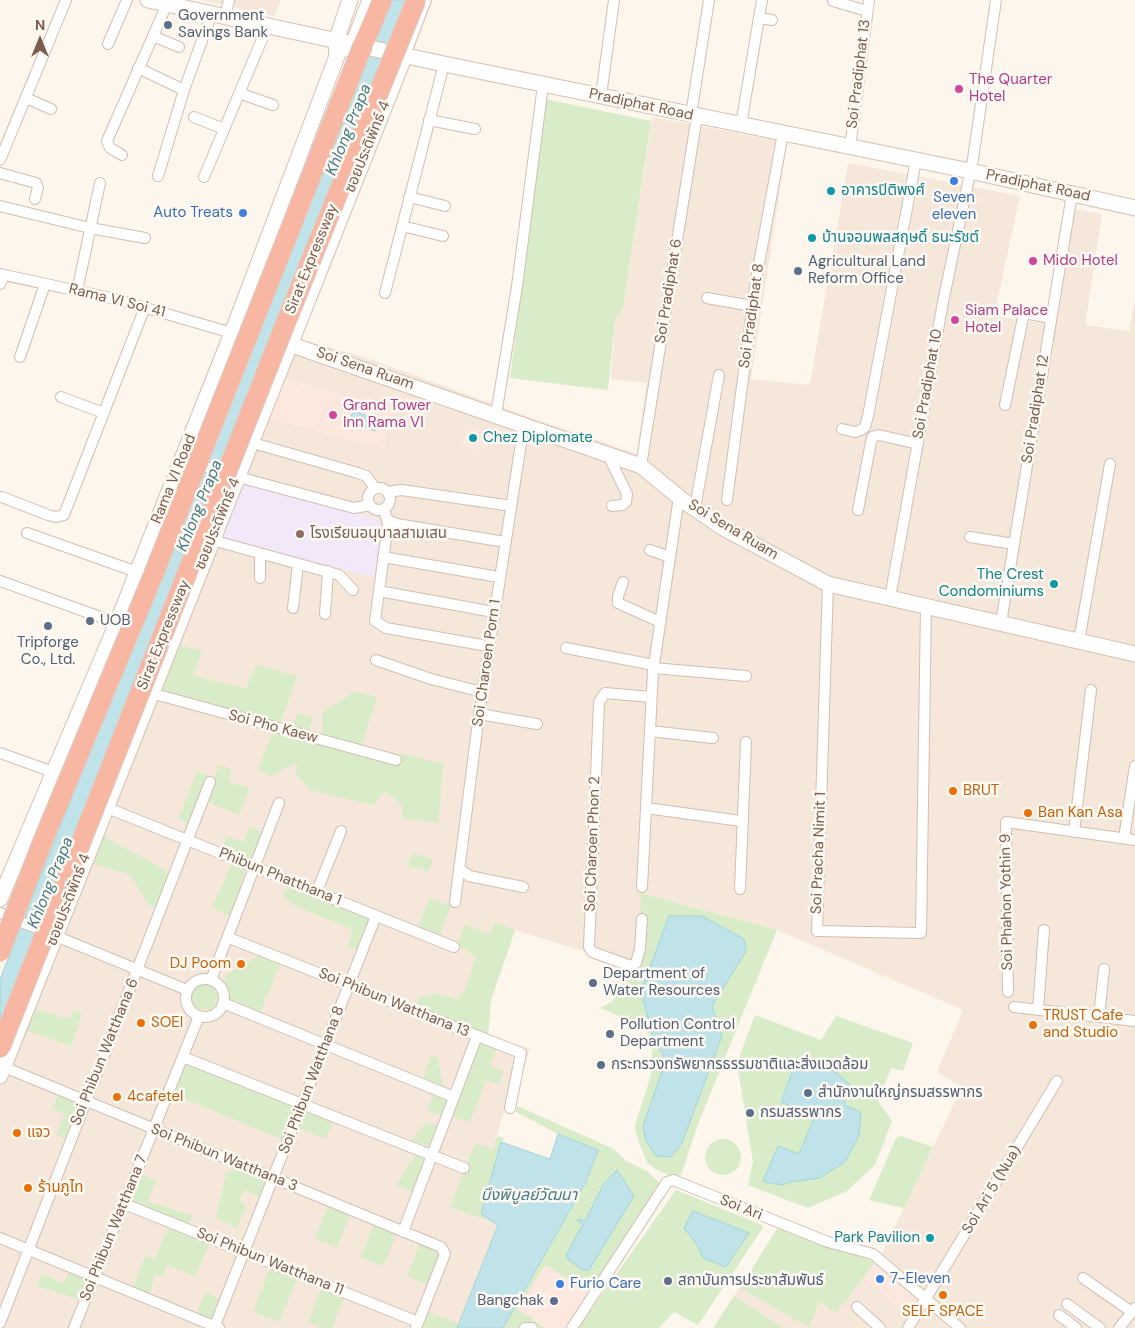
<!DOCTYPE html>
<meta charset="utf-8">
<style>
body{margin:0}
#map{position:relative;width:1135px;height:1328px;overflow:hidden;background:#fdf6ec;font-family:"DM Sans",sans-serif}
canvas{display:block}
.north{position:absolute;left:15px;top:15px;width:50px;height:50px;-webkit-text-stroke:4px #fffaf3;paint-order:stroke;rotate:0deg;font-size:14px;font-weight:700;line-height:20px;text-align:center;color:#7a5c4d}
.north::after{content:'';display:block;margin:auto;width:18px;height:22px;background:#7a5c4d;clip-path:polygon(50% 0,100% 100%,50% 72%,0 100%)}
</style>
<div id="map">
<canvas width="1135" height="1328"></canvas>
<div class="north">N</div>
</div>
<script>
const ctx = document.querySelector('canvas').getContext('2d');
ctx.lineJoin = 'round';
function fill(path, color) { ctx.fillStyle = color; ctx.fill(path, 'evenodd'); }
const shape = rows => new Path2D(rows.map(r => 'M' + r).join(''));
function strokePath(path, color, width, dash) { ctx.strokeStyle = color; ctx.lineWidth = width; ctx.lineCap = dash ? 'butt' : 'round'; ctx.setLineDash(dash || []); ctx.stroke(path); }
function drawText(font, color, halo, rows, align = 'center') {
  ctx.font = font + ' "DM Sans","Noto Sans Thai",sans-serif'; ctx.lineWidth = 5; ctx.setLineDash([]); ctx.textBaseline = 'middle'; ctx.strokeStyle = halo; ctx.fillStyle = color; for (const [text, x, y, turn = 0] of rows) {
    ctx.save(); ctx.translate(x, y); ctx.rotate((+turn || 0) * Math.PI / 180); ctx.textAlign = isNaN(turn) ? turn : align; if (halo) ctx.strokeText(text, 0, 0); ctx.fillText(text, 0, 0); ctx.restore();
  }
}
const residential = shape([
 [200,0,281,0,274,16],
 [652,117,784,142,786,151,751,379,810,385,848,163,1020,196,994,316,1055,325,1075,209,1102,214,1085,325,1129,331,1135,300,1135,1328,964,1328,882,1253,962,1087,937,1072,963,1010,777,930,642,893,639,968,515,930,491,1000,488,1035,530,1049,519,1081,505,1107,493,1149,475,1144,450,1207,498,1224,457,1328,0,1328,0,1080,218,538,374,577,239,484,267,418,384,448,391,410,278,377,293,337,367,358,529,417,637,454,646,383,611,379,615,320,623,308],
 [776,1232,922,1303,950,1328,713,1328]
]);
const commercial = shape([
 [282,379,391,410,384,448,267,418],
 [468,425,490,434,484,452,462,444],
 [875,1262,922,1303,910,1319,863,1278],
 [545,1265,590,1292,566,1328,545,1328,517,1310]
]);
const education = shape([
 [239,484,376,518,382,530,374,577,218,538]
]);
const green = shape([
 [545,99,651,121,623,308,615,320,608,390,510,378],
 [177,644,202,651,193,676,246,689,256,665,297,676,279,726,159,693],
 [355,691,377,697,361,748,398,756,399,753,443,764,438,823,403,818,401,804,385,791,373,805,310,790,296,774,297,763,270,776,258,769,273,731,288,735,298,713,313,718,306,739,315,741,322,734,322,713],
 [219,765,231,769,229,782,250,788,239,815,206,801],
 [197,772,210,776,191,825,178,819],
 [249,827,265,833,254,861,222,850,226,836,244,842],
 [101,835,171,873,158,908,149,905,130,875,92,863],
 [412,853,433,859,429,871,408,866],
 [232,863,244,866,245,869,231,916,212,908],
 [288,885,369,919,359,950,347,946,353,930,294,905,283,896],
 [641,893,777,930,698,1124,681,1175,676,1177,659,1171,647,1163,636,1134,635,1125,651,1075,652,1049,649,1035,643,1026,600,1008,611,1002,618,995,622,985,622,963,639,968],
 [429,898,451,906,439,936,418,928],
 [495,922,515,930,491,1000,488,1035,415,1006,419,998,435,993,458,999,465,990,476,956,457,945,465,924,490,934],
 [258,956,280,964,259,1016,228,1001,224,976],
 '190 996a14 14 0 1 1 28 0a14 14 0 1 1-28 0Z',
 [33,1008,69,1019,73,1010,82,1013,71,1046,24,1030],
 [755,1015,821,1040,836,1016,913,1043,903,1071,891,1068,878,1101,892,1121,875,1165,847,1191,808,1208,748,1185,753,1162,737,1063],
 [480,1043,497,1047,490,1066,503,1071,499,1085,486,1080,470,1122,451,1117],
 [431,1056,437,1057,442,1079,442,1085,423,1078],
 [185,1062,297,1105,284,1140,172,1094],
 [58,1095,77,1103,65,1139,56,1135,65,1114,52,1109],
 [433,1095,448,1101,443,1116,427,1110],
 [517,1106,614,1149,625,1160,647,1171,661,1184,590,1292,545,1265,518,1309,545,1328,503,1328,586,1183,598,1150,558,1134,516,1112],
 [305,1109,333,1120,326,1139,298,1128],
 [426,1122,438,1127,429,1146,411,1141],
 [497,1136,505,1138,501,1142,481,1214,498,1224,450,1207,475,1143,493,1149],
 [901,1136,933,1147,904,1208,869,1200,896,1138],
 '705 1157a18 18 0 1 1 36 0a18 18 0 1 1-36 0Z',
 [417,1153,426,1156,412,1192,396,1185],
 [238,1167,269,1181,263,1198,244,1190,239,1200,246,1206,237,1228,216,1218,226,1173],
 [139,1173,156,1181,147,1201,193,1216,189,1225,129,1201],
 [676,1190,762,1225,762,1229,698,1325,674,1312,659,1328,578,1328],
 [328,1206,350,1215,337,1247,315,1238],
 [374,1225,397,1234,383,1266,361,1257],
 [169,1227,185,1231,209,1244,195,1276,167,1265,163,1276,156,1274,149,1294,133,1288,145,1256,154,1259],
 [778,1227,875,1262,836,1313,819,1301,809,1327,740,1288],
 [420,1243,441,1253,429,1285,407,1276],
 [271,1266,298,1277,279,1322,253,1312],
 [70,1271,88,1279,80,1300,37,1286,42,1274,63,1283],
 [321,1288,344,1297,332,1328,324,1328,308,1322],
 [206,1292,220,1299,213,1320,197,1313],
 [734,1296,783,1328,713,1328],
 [428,1312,459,1324,457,1328,428,1328,422,1326]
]);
const water = shape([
 [388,0,411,0,0,1039,0,979,388,0],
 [353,411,379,420,375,431,349,422,353,411],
 [669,916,702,916,744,939,746,951,712,1006,722,1036,682,1143,671,1157,656,1156,646,1141,643,1126,666,1060,654,1041,641,991,669,916],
 [806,1062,818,1062,838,1074,851,1086,844,1105,861,1112,859,1136,845,1162,820,1178,790,1182,783,1185,770,1183,763,1181,778,1146,799,1154,815,1116,781,1102,793,1070,806,1062],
 [558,1134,598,1150,586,1182,503,1328,457,1328,498,1225,481,1214,501,1142,550,1159,558,1134],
 [617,1170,634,1196,589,1270,582,1270,568,1259,566,1255,583,1224,577,1221,578,1219,585,1221,603,1185,617,1170],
 [693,1211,749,1233,726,1267,703,1258,698,1246,684,1228,693,1211]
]);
const street = shape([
 [833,1,867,11],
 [225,16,229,0],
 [759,18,772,20],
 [153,36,179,47],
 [108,44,127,0],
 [405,55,426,0],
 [138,68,184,90],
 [239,93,273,105],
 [601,96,614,0],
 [26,98,51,109],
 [691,115,709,0],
 [194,117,224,129],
 [429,120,475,129],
 [741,125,762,0],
 [850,148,869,0],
 [122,155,110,148,107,141,167,4],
 [0,160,66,0],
 [0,173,36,183,38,188,35,199],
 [158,176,184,90,212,13],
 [204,177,268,25],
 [409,197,445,206],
 [0,206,90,228,145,238],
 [402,226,443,236],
 [0,274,115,299,232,333],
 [0,284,4,275],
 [77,291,100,183],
 [385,293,444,64],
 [707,298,752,306],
 [20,357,45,284],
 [61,397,104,413],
 [1005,405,1024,313,1051,318],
 [496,415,517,286,543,85],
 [842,429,855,432,861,430,865,427,868,416,916,160],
 [260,445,358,473,366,476,375,488],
 [608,455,627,494,626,502,622,505,612,506],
 [195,463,223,473,354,508,370,505],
 [641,466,697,116],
 '368 499a11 11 0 1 1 22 0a11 11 0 1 1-22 0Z',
 [388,492,402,490,505,505],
 [2,497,48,515,56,517,64,515,145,307],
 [727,500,756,280,783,133],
 [695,508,719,375],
 [384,509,388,524,375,621,386,628,482,645],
 [858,510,872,437,879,435,918,444],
 [388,520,397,524,499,541],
 [27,533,137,572],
 [970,537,1014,544],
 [212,540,339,575,353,590],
 [650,550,670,557],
 [383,557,493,576],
 [260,578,260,554],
 [0,581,117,623],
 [623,582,618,596,618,603,660,622],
 [828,584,817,931,921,933,926,606],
 [379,591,488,611],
 [890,598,943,302,973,159,996,0],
 [293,608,298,564],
 [325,614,328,571],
 [1001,623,1072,194],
 [1079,641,1110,464],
 [566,648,654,665],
 [376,660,431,679,482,692],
 [653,668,746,676],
 [151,693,396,760],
 [479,714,537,724],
 [650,731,713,738],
 [0,753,53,772],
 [105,807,454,947],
 [646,808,741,821],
 [1074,832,1091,690],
 [1124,838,1135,766],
 [459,868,469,876,523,887],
 [642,887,653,671,679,497],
 [740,889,746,742],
 [317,891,341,831],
 [455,902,479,714,524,424],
 [0,913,187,990],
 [642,919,640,949,636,963,631,966,592,952,589,947,599,702,605,693,651,697],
 [229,938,521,1053,510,1108],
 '186 998a19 19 0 1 1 38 0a19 19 0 1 1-38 0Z',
 [211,980,279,803],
 [1008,992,1006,822,1135,840],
 [223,1003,454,1097],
 [1014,1007,1135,1021],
 [1038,1010,1044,930],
 [1099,1017,1104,969],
 [183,1057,464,1168],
 [4,1067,441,1247,445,1254,416,1328],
 [122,1203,418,1322],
 [403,1232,477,1036],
 [0,1238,219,1328],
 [1083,1278,1132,1312],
 [1067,1304,1100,1328],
 [857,1307,880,1328],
 [1059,1315,1076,1328],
 [0,1323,210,782],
 [74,1328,199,1016],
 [214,1328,376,916],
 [525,1328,532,1328],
 [572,1328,667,1182,673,1180,828,1242,873,1254,960,1328],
 [908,1328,1057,1081],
 [1119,1328,1135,1308]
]);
const secondary = shape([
 [148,0,444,64,970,171,1135,208],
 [346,49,353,44,370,0],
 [289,344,641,466,685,502,725,529,828,584,1135,654],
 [0,899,117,623,232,333,337,56,336,41,350,0],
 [0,1076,405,55]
]);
const highway = shape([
 [363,45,382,0]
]);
const highwayBridge = shape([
 [0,952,44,838,152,578,363,45],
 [0,1048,284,327,416,0]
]);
const markers = [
 [168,25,5,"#5c6f8a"],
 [959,89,5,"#d1479c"],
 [954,181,5,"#3f7fe0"],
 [831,191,5,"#0f9aa8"],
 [243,213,5,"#3f7fe0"],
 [812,238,5,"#0f9aa8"],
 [1033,261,5,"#d1479c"],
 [798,271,5,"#5c6f8a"],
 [955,320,5,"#d1479c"],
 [333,415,5,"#d1479c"],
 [473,438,5,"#0f9aa8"],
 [300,534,5,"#8d6e63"],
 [1054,584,5,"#0f9aa8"],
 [90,621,5,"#5c6f8a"],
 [48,626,5,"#5c6f8a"],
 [953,791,5,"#e8710a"],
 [1028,813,5,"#e8710a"],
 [241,964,5,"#e8710a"],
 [593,983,5,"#5c6f8a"],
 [141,1023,5,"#e8710a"],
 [1033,1025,5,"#e8710a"],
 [610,1034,5,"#5c6f8a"],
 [601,1065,5,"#5c6f8a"],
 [808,1093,5,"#5c6f8a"],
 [117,1097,5,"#e8710a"],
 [750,1113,5,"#5c6f8a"],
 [17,1133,5,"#e8710a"],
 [28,1188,5,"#e8710a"],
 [930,1238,5,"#0f9aa8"],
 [880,1279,5,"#3f7fe0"],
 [668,1281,5,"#5c6f8a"],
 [560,1284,5,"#3f7fe0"],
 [943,1295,5,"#e8710a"],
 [554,1301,5,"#5c6f8a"]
];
const serviceNames = [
 ["Government",178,16],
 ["Savings Bank",178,33],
 ["Agricultural Land",808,262],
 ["Reform Office",808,279],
 ["UOB",100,621],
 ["Tripforge",48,643,"center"],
 ["Co., Ltd.",48,660,"center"],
 ["Department of",603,974],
 ["Water Resources",603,991],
 ["Pollution Control",620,1025],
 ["Department",620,1042],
 ["กระทรวงทรัพยากรธรรมชาติและสิ่งแวดล้อม",611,1065],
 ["สำนักงานใหญ่กรมสรรพากร",818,1093],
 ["กรมสรรพากร",760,1113],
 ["สถาบันการประชาสัมพันธ์",678,1281],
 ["Bangchak",544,1301,"right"]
];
const streetNames = [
 ["Soi Pradiphat 13",859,74,-83],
 ["Pradiphat Road",641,105,12],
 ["ซอยประดิพัทธ์ 4",368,147,-68],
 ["Pradiphat Road",1038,186,12],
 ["Sirat Expressway",312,259,-68],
 ["Soi Pradiphat 6",669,291,-81],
 ["Rama VI Soi 41",117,301,14],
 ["Soi Pradiphat 8",752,316,-82],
 ["Soi Sena Ruam",365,369,19],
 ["Soi Pradiphat 10",928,384,-80],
 ["Soi Pradiphat 12",1036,409,-81],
 ["Rama VI Road",174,479,-68],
 ["ซอยประดิพัทธ์ 4",218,524,-68],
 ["Soi Sena Ruam",733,530,31],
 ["Sirat Expressway",164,635,-68],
 ["Soi Charoen Porn 1",487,663,-82],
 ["Soi Pho Kaew",273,727,15],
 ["Soi Charoen Phon 2",593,844,-88],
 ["Soi Pracha Nimit 1",819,853,-88],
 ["Phibun Phatthana 1",280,877,22],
 ["ซอยประดิพัทธ์ 4",69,900,-69],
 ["Soi Phahon Yothin 9",1007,902,-91],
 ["Soi Phibun Watthana 13",394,1003,22],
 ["Soi Phibun Watthana 6",105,1052,-68],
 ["Soi Phibun Watthana 8",312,1080,-69],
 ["Soi Phibun Watthana 3",224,1158,22],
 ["Soi Ari 5 (Nua)",992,1190,-59],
 ["Soi Ari",741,1208,22],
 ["Soi Phibun Watthana 7",114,1228,-68],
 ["Soi Phibun Watthana 11",270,1262,22]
];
const hotelNames = [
 ["The Quarter",969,80],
 ["Hotel",969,97],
 ["Mido Hotel",1043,261],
 ["Siam Palace",965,311],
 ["Hotel",965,328],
 ["Grand Tower",343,406],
 ["Inn Rama VI",343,423]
];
const cultureNames = [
 ["อาคารปิติพงศ์",841,191],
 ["บ้านจอมพลสฤษดิ์ ธนะรัชต์",822,238],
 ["Chez Diplomate",483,438],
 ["The Crest",1044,575,"right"],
 ["Condominiums",1044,592,"right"],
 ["Park Pavilion",920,1238,"right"]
];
const shopNames = [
 ["Seven",954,198,"center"],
 ["eleven",954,215,"center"],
 ["Auto Treats",233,213,"right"],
 ["7-Eleven",890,1279],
 ["Furio Care",570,1284]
];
const educationNames = [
 ["โรงเรียนอนุบาลสามเสน",310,534]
];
const foodNames = [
 ["BRUT",963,791],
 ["Ban Kan Asa",1038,813],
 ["DJ Poom",231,964,"right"],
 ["TRUST Cafe",1043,1016],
 ["and Studio",1043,1033],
 ["SOEI",151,1023],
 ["4cafetel",127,1097],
 ["แจว",27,1133],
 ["ร้านภูไท",38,1188],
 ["SELF SPACE",943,1312,"center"]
];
const waterNames = [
 ["Khlong Prapa",349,130,-68],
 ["Khlong Prapa",200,506,-68],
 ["Khlong Prapa",51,883,-68],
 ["บึงพิบูลย์วัฒนา",529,1196]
];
fill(residential, '#f5e8da');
fill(commercial, '#fde8e0');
fill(education, '#f3e8fa');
fill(green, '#d8ecc9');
fill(water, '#bfe3e8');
strokePath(water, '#a5d3da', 1);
strokePath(street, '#d1beb0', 12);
strokePath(secondary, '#d6c0b0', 17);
strokePath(highway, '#dad1cd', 21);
strokePath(street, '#fff', 10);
strokePath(secondary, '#fff', 15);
strokePath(highway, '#f7b7a3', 19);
strokePath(highwayBridge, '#dad1cd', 21, []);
strokePath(highwayBridge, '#f7b7a3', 19);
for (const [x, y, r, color] of markers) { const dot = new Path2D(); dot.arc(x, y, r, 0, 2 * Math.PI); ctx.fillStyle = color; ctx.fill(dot); strokePath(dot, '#fffaf3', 2); }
drawText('15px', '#4e5e75', '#fffaf3', serviceNames, 'left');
drawText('15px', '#7a5c4d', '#fffaf3', streetNames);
drawText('15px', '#b23c85', '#fffaf3', hotelNames, 'left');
drawText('15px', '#0d838f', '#fffaf3', cultureNames, 'left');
drawText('15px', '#366cbe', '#fffaf3', shopNames, 'left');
drawText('15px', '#785e54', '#fffaf3', educationNames, 'left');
drawText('15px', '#c56008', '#fffaf3', foodNames, 'left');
drawText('italic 16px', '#437c86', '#fffaf3', waterNames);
</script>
